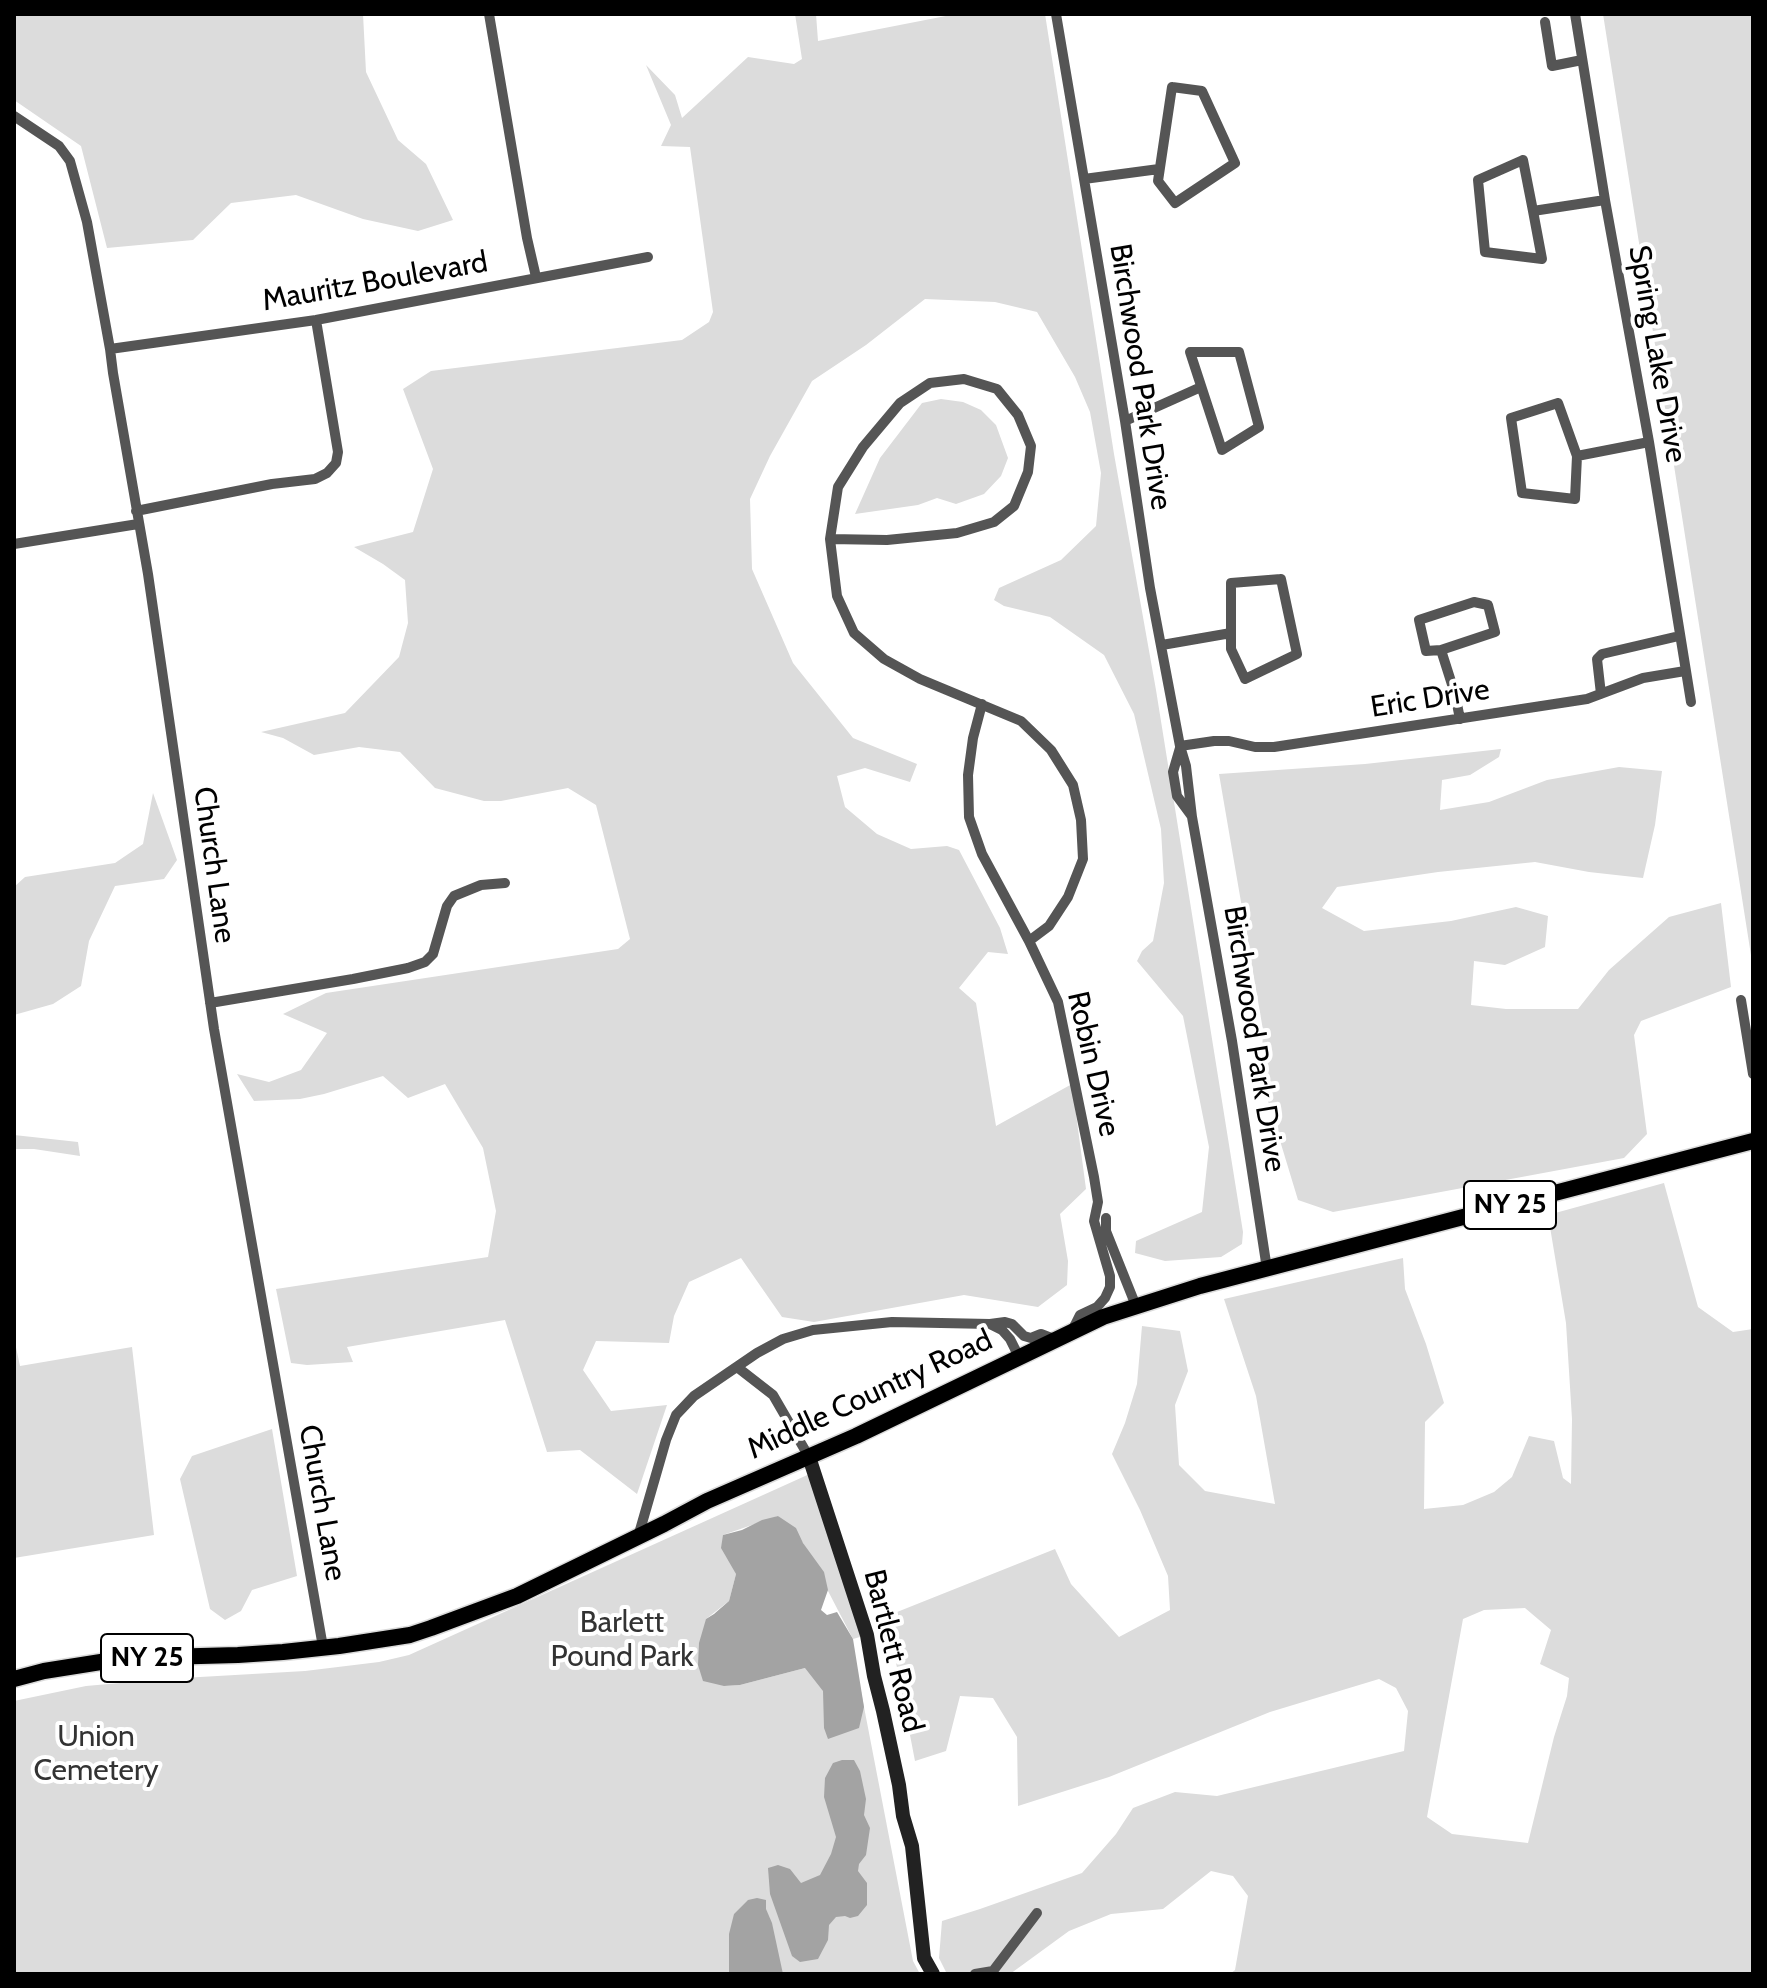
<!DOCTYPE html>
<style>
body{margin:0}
#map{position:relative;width:1767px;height:1988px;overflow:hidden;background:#fff;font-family:Cabin,sans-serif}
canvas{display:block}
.frame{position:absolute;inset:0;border:16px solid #000;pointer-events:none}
</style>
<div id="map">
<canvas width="1767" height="1988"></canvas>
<div class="frame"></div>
</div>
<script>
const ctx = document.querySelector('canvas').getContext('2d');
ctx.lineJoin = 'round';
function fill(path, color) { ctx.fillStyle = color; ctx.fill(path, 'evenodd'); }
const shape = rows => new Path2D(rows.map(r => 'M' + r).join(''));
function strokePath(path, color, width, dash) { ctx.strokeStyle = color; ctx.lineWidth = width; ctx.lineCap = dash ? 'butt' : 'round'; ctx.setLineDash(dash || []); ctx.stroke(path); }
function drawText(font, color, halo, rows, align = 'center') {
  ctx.font = font + ' Cabin,sans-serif'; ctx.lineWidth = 8; ctx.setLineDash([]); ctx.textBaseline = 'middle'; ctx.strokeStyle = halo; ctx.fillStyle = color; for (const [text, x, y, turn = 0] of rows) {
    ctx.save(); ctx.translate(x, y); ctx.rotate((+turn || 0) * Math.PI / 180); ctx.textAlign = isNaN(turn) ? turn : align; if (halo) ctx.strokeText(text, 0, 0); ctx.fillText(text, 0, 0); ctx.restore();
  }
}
const green = shape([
 [14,14,363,14,366,72,398,140,426,164,453,220,418,231,363,219,296,195,231,203,193,240,107,248,81,146,14,100],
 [795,14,816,14,818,41,956,14,1045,14,1114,454,1156,690,1243,1232,1242,1244,1221,1257,1165,1261,1135,1253,1136,1241,1202,1212,1209,1147,1183,1016,1137,961,1142,951,1153,941,1164,883,1161,829,1134,714,1104,655,1050,617,1004,606,994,600,999,588,1061,560,1096,526,1101,473,1090,412,1075,377,1037,312,995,302,925,299,866,345,812,381,770,456,750,499,752,569,793,663,853,738,917,764,910,782,865,768,837,776,845,807,877,834,911,849,947,846,959,850,1000,928,1008,954,988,952,959,988,976,1003,996,1126,1072,1084,1086,1189,1060,1214,1068,1261,1067,1285,1038,1307,964,1295,814,1322,782,1317,741,1258,689,1282,674,1316,669,1343,596,1341,583,1370,611,1411,667,1405,637,1494,580,1450,547,1452,505,1320,347,1347,353,1362,307,1365,291,1363,276,1289,488,1257,496,1211,483,1148,445,1084,408,1098,383,1076,324,1094,300,1099,254,1101,237,1074,269,1082,301,1070,327,1033,283,1014,326,993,618,949,630,939,596,805,568,788,501,801,484,801,435,788,400,752,359,747,314,755,283,738,261,732,345,713,399,657,408,623,405,580,383,564,354,547,413,532,433,469,403,389,431,371,682,340,709,322,713,312,690,147,661,146,671,125,646,65,675,95,682,118,748,57,794,64,802,59],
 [1603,14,1753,14,1753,968],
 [941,399,963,402,981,410,996,425,1008,458,1001,476,984,494,956,504,937,498,918,505,855,514,880,458,922,403],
 [1501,749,1499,757,1470,775,1442,780,1440,810,1489,802,1547,780,1619,767,1662,771,1655,825,1643,878,1589,872,1535,862,1438,872,1337,887,1322,908,1364,931,1451,921,1516,907,1548,916,1545,947,1505,965,1474,961,1471,1005,1506,1009,1578,1009,1609,970,1669,917,1721,903,1731,987,1641,1021,1634,1035,1647,1134,1624,1158,1333,1212,1298,1200,1261,1078,1263,1030,1219,774,1365,764],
 [153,793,177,860,164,879,115,886,89,941,81,986,53,1004,14,1015,14,887,25,877,115,863,143,844],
 [14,1135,78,1142,80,1156,34,1149,14,1149],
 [1664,1183,1698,1307,1733,1332,1753,1329,1753,1974,1230,1974,1235,1970,1248,1896,1233,1876,1211,1871,1163,1909,1111,1914,1069,1931,1010,1974,947,1974,939,1958,942,1921,980,1909,1082,1873,1116,1834,1133,1808,1175,1792,1217,1796,1404,1751,1408,1711,1396,1688,1379,1679,1270,1712,1109,1777,1018,1806,1017,1737,993,1698,960,1696,946,1751,915,1761,887,1616,1055,1549,1071,1584,1119,1637,1170,1610,1168,1576,1140,1510,1112,1454,1125,1423,1137,1384,1142,1326,1180,1331,1188,1371,1175,1405,1179,1465,1205,1491,1275,1504,1256,1396,1224,1299,1403,1258,1405,1289,1426,1344,1444,1403,1425,1422,1424,1509,1463,1505,1494,1492,1512,1477,1529,1436,1554,1441,1563,1478,1571,1484,1572,1419,1566,1323,1548,1215],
 [1525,1608,1551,1630,1540,1664,1569,1678,1567,1696,1554,1737,1528,1843,1452,1834,1427,1817,1463,1619,1484,1610],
 [14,1338,20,1366,132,1347,154,1535,14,1558],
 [272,1429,297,1576,252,1590,241,1611,225,1620,210,1609,180,1479,192,1456],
 [814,1472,867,1635,853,1639,803,1543,778,1516,723,1535,736,1574,729,1601,706,1619,724,1686,740,1685,805,1668,853,1650,913,1961,920,1974,14,1974,14,1701,86,1686,165,1679,305,1671,379,1662,409,1655]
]);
const water = shape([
 [778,1516,796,1528,803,1543,824,1572,828,1590,821,1610,827,1615,837,1612,853,1639,864,1707,859,1728,828,1739,824,1728,823,1691,805,1668,740,1685,724,1686,703,1681,698,1665,699,1643,706,1619,714,1614,729,1601,736,1574,721,1548,723,1535,742,1530,762,1520],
 [842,1760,854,1760,860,1771,866,1799,864,1815,870,1828,866,1855,859,1864,858,1871,867,1883,867,1905,858,1916,850,1918,845,1916,836,1917,829,1925,828,1940,818,1959,800,1962,792,1956,770,1894,768,1868,778,1865,790,1869,801,1883,820,1875,831,1854,836,1837,824,1797,825,1778,833,1763],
 [757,1898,766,1900,766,1909,772,1923,783,1974,729,1974,729,1934,734,1914,748,1900]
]);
const street = shape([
 [489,14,527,238,536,277],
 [1056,14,1125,421,1150,588,1180,746,1186,766,1192,817,1232,1041,1267,1269],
 [1575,14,1605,200,1649,442,1691,702],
 [1545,22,1552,66,1582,60],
 [1172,87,1202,91,1235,163,1175,203,1158,181,1172,87],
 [14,116,59,146,70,161,87,222,110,349,113,373,148,574,214,1029,323,1647],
 [1523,160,1533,211,1542,259,1485,252,1478,180,1523,160],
 [1084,179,1159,169],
 [1533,211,1605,200],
 [110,349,316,320,648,257],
 [1190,352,1239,352,1259,427,1222,450,1190,352],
 [1558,403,1577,456,1575,499,1522,493,1511,418,1558,403],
 [1125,421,1201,387],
 [1577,456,1649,442],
 [136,511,272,484,315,479,327,473,336,463,338,452,316,320],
 [830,539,887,540,957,533,994,522,1014,506,1028,472,1031,446,1018,415,997,389,964,379,930,383,900,403,863,447,838,487,830,539,837,596,854,633,884,659,920,679,1021,721,1051,750,1073,785,1081,820,1083,859,1068,897,1049,926,1029,941],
 [14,544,138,524],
 [1281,579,1297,654,1245,679,1231,649,1231,583,1281,579],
 [1474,602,1488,605,1495,632,1441,650,1426,651,1419,620,1474,602],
 [1162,645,1231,633],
 [1441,650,1455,694,1460,719],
 [1601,694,1597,659,1602,654,1679,636],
 [982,704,973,738,968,775,969,817,982,854,1029,941,1058,1002,1094,1177,1098,1202,1094,1221,1110,1276,1110,1287,1105,1298,1097,1307,1080,1315,1072,1331],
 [1180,746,1214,741,1229,741,1255,747,1274,747,1587,699,1643,678,1685,671],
 [1180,748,1173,772,1177,796,1191,815],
 [1741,1000,1753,1074],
 [210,1003,353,979,408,968,425,962,433,954,447,906,454,896,481,885,505,883],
 [1106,1218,1106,1231,1136,1306],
 [990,1324,1002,1330,1010,1339,1019,1357],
 [737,1367,773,1395,809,1457],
 [638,1537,666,1440,676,1415,694,1396,757,1353,783,1339,813,1330,892,1322,990,1324,1005,1322,1012,1324,1024,1336,1031,1338,1041,1334,1054,1339],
 [975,1974,993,1971,1037,1913]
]);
const secondary = shape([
 [809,1457,867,1635,874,1676,883,1711,899,1785,903,1816,912,1846,924,1958,933,1974]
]);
const primary = shape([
 [14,1679,44,1671,126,1658,238,1655,283,1652,339,1646,410,1635,431,1628,517,1596,664,1524,707,1501,856,1436,1103,1317,1200,1286,1753,1141]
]);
const shields = [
 [1510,1205,92],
 [147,1658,92]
];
const shieldNames = [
 ["NY 25",1510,1205],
 ["NY 25",147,1658]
];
const streetNames = [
 ["Mauritz Boulevard",375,282,-10],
 ["Spring Lake Drive",1657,354,80],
 ["Birchwood Park Drive",1140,377,81],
 ["Eric Drive",1430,699,-9],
 ["Church Lane",214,865,82],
 ["Birchwood Park Drive",1254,1039,81],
 ["Robin Drive",1093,1064,77],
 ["Middle Country Road",870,1395,-25],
 ["Church Lane",322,1503,80],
 ["Bartlett Road",893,1651,76]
];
const parkNames = [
 ["Barlett",622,1623],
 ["Pound Park",622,1657],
 ["Union",96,1737],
 ["Cemetery",96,1771]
];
fill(green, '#dcdcdc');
fill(water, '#a3a3a3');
strokePath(primary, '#dbdbdb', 19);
strokePath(street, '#555', 10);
strokePath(secondary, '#222', 14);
strokePath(primary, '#000', 16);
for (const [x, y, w] of shields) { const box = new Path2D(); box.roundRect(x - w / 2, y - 24, w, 48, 6); ctx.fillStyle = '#fff'; ctx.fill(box); strokePath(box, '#000', 2); }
drawText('bold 28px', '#000', null, shieldNames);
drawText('30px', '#000', '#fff', streetNames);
drawText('30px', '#333', '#fff', parkNames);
</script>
